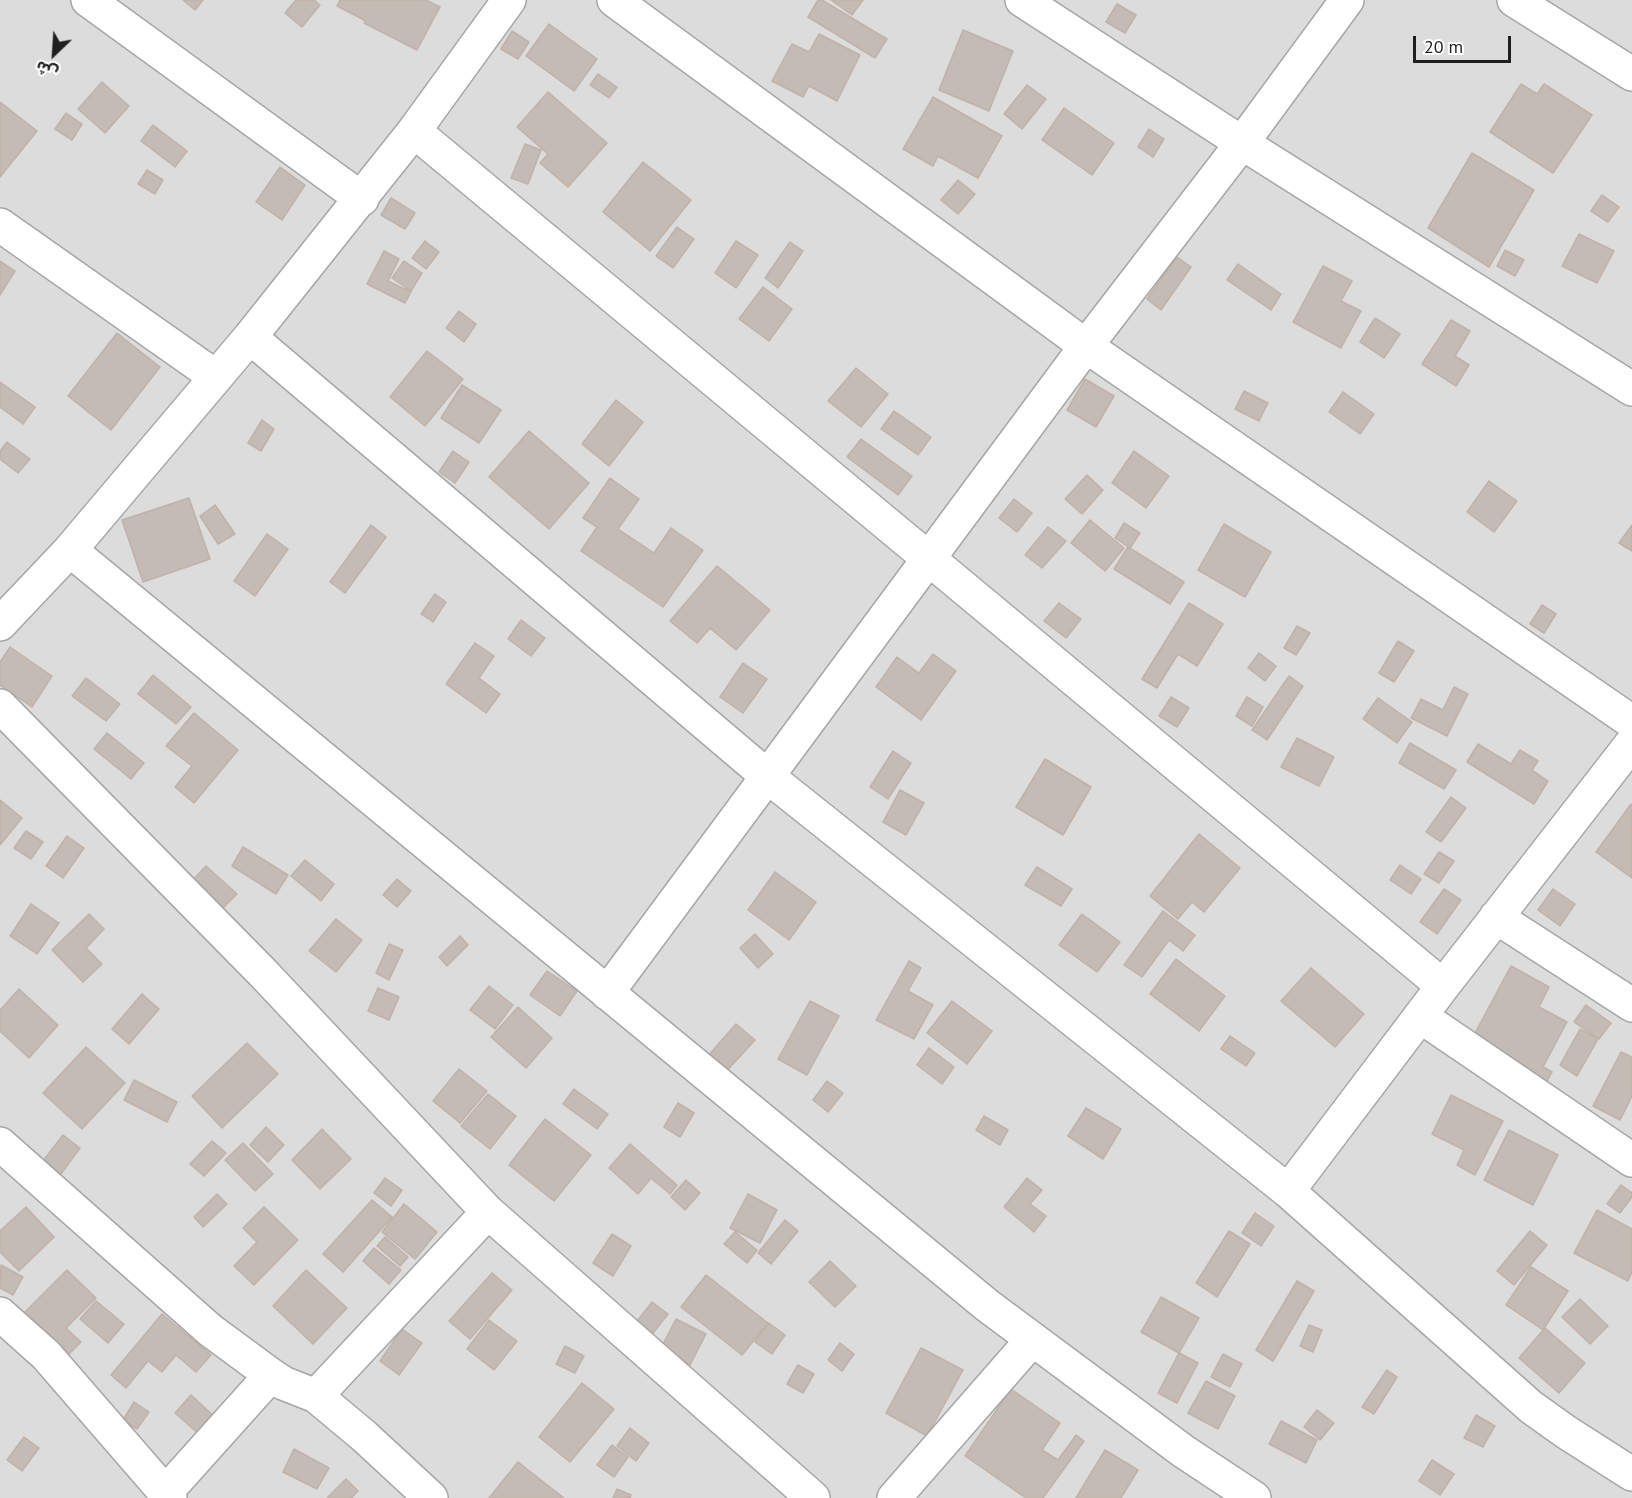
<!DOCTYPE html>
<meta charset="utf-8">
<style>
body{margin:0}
#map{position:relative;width:1632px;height:1498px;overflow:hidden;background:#f0ebe5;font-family:"PT Sans","Noto Sans Arabic",sans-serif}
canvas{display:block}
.north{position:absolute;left:24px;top:24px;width:60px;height:60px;-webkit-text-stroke:4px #fff;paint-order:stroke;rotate:205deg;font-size:16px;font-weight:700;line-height:24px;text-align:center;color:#1f1f1f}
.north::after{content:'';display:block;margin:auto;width:21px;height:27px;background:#1f1f1f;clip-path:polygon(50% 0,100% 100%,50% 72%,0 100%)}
.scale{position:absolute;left:1413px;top:36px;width:98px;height:27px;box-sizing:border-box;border:3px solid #1f1f1f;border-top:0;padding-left:8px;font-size:18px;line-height:21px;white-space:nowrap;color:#1f1f1f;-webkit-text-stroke:4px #fff;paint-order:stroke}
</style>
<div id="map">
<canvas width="1632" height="1498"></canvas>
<div class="north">ش</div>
<div class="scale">20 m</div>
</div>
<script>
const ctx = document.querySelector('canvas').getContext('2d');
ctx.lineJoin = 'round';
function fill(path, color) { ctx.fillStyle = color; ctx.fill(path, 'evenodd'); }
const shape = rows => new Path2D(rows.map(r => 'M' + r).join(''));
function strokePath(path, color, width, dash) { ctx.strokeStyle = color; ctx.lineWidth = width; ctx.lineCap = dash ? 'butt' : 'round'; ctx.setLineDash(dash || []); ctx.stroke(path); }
const residential = shape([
 [0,0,1632,0,1632,1498,0,1498]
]);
const building = shape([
 [183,0,203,0,195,10,183,0],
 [296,0,314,0,320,5,302,27,285,13,296,0],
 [340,0,426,0,440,7,417,50,364,23,366,21,337,6,340,0],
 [818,0,822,0,887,39,875,58,808,17,818,0],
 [831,0,863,0,852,15,831,0],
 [1117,4,1136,15,1125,33,1106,22,1117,4],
 [549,24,597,59,574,91,526,56,549,24],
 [963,30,1013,51,989,111,939,90,963,30],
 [512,31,529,42,518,59,501,49,512,31],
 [819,34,860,55,837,101,809,86,803,97,772,81,792,44,809,52,819,34],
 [598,74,617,87,609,98,590,85,598,74],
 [102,82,129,106,105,133,78,109,102,82],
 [1521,84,1537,94,1544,84,1592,115,1553,173,1490,132,1521,84],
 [1027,85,1046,99,1022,129,1004,114,1027,85],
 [548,92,607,143,568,187,540,163,548,154,517,127,548,92],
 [933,97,1002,136,978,178,938,156,933,166,903,149,933,97],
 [0,102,37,131,0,177,0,102],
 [1064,108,1114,143,1092,175,1042,140,1064,108],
 [66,113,82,124,72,140,55,129,66,113],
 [153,125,187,151,175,167,141,141,153,125],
 [1149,129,1164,139,1153,157,1138,147,1149,129],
 [525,144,541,150,528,184,511,178,525,144],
 [1472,153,1534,190,1489,267,1428,228,1472,153],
 [643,162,691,200,650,251,603,212,643,162],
 [280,167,305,185,282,220,256,202,280,167],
 [147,170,163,180,155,194,138,184,147,170],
 [958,180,975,194,958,214,941,200,958,180],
 [1602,195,1619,207,1608,222,1591,211,1602,195],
 [391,198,415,213,405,229,381,215,391,198],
 [677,227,694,239,673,268,656,256,677,227],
 [1579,234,1614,251,1597,283,1562,266,1579,234],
 [425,241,439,252,426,269,412,258,425,241],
 [736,241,758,255,736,288,715,273,736,241],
 [790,242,803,251,778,288,765,278,790,242],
 [1505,250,1524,260,1515,276,1497,266,1505,250],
 [384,251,399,259,388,281,411,292,405,303,367,284,384,251],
 [1177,257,1191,267,1161,310,1147,299,1177,257],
 [0,261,15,271,0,295,0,261],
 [404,261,422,273,411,291,392,278,404,261],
 [1238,264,1281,294,1271,310,1227,280,1238,264],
 [1323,266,1352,281,1341,301,1361,311,1341,348,1293,322,1323,266],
 [763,287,792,309,769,341,739,319,763,287],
 [459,311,476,324,464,342,446,328,459,311],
 [1375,318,1400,334,1384,358,1360,342,1375,318],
 [1451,320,1470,331,1455,356,1469,365,1456,386,1422,364,1451,320],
 [117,333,160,367,111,430,68,396,117,333],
 [427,351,463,379,425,426,390,397,427,351],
 [856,368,888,394,861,427,828,401,856,368],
 [1085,379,1114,396,1096,427,1067,410,1085,379],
 [0,382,35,407,23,424,0,407,0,382],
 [462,385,501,410,479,443,441,418,462,385],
 [1244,391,1268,403,1259,421,1235,409,1244,391],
 [1343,392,1374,414,1360,434,1329,412,1343,392],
 [616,400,643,422,609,466,582,444,616,400],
 [894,411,931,437,918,455,881,429,894,411],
 [262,420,274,429,261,451,248,443,262,420],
 [529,431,589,483,549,529,489,477,529,431],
 [861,439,912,476,898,495,847,457,861,439],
 [7,442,30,459,18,473,0,459,0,451,7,442],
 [453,451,469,462,455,483,439,472,453,451],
 [1134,451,1169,476,1146,508,1112,483,1134,451],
 [1087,475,1103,490,1082,514,1065,499,1087,475],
 [610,478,639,499,618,529,654,553,671,528,703,550,663,607,581,551,597,527,583,518,610,478],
 [1489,481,1517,501,1494,532,1467,512,1489,481],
 [189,498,210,559,143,582,122,520,189,498],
 [1014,499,1032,513,1017,532,999,518,1014,499],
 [215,505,235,534,218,544,200,516,215,505],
 [1090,520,1124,548,1105,571,1071,543,1090,520],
 [1124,523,1140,533,1130,548,1115,538,1124,523],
 [1224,524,1271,552,1245,597,1198,570,1224,524],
 [371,525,386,537,345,593,330,582,371,525],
 [1632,525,1632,551,1619,543,1632,525],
 [1048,527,1066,541,1042,568,1025,555,1048,527],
 [267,534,288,549,255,596,234,581,267,534],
 [1128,547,1184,582,1170,604,1114,569,1128,547],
 [717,566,770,610,736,650,710,628,697,643,670,621,717,566],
 [435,594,446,602,433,622,421,614,435,594],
 [1059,603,1081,619,1066,638,1044,621,1059,603],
 [1189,603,1223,624,1197,666,1178,654,1157,688,1142,679,1189,603],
 [1542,605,1556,614,1544,633,1530,624,1542,605],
 [521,620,545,638,531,656,508,639,521,620],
 [1297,626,1310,633,1296,655,1284,648,1297,626],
 [1398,641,1414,651,1394,682,1379,673,1398,641],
 [475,643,494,656,479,678,500,694,486,713,446,684,475,643],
 [10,647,52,676,32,707,0,685,0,662,10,647],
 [1259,653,1276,666,1265,681,1248,668,1259,653],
 [933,654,956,671,921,720,876,687,897,657,919,673,933,654],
 [743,663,767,679,743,713,720,697,743,663],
 [153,675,191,707,176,724,138,694,153,675],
 [1289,676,1303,686,1267,740,1252,730,1289,676],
 [86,678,120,704,106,721,72,696,86,678],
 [1454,687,1468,694,1447,736,1411,718,1421,699,1443,710,1454,687],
 [1171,697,1189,708,1177,727,1159,716,1171,697],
 [1247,697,1263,707,1252,726,1236,716,1247,697],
 [1378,698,1412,722,1397,743,1363,719,1378,698],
 [194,713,238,750,194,803,175,787,192,766,166,746,194,713],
 [107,733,144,763,131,779,94,749,107,733],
 [1297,738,1334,757,1319,786,1281,767,1297,738],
 [1410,743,1456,770,1444,789,1399,763,1410,743],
 [1478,744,1511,764,1520,750,1538,761,1532,770,1548,781,1534,804,1467,762,1478,744],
 [893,751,911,763,888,799,870,787,893,751],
 [1045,759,1091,787,1063,835,1016,807,1045,759],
 [900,790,924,803,906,835,883,822,900,790],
 [1451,797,1466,808,1441,842,1426,832,1451,797],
 [0,800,22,818,0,845,0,800],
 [1631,804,1632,805,1632,878,1596,852,1631,804],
 [26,831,43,842,31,859,14,848,26,831],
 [1199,834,1240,868,1204,912,1192,902,1178,919,1150,896,1199,834],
 [67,836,84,848,63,878,46,866,67,836],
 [243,847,288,875,276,894,232,866,243,847],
 [1439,852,1454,861,1439,883,1424,874,1439,852],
 [305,860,334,884,321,901,291,876,305,860],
 [1400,865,1421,879,1411,894,1390,880,1400,865],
 [206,866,237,894,221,910,190,883,206,866],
 [1037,867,1072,889,1061,906,1025,885,1037,867],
 [775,872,816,902,789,940,748,910,775,872],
 [397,879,411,891,397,907,383,895,397,879],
 [1444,889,1461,900,1437,934,1420,922,1444,889],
 [1553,889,1575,904,1560,926,1538,910,1553,889],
 [31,904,59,923,37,954,10,936,31,904],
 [1163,911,1195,935,1183,951,1169,940,1142,977,1124,965,1163,911],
 [89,914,104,929,86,948,102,964,83,982,52,950,89,914],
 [1082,914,1120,942,1097,972,1059,945,1082,914],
 [336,919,362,940,336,972,309,951,336,919],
 [755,934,773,954,758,968,740,948,755,934],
 [460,936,468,945,447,966,439,957,460,936],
 [389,944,403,950,389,980,376,973,389,944],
 [1176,959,1225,996,1199,1031,1150,994,1176,959],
 [909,961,921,968,908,991,933,1005,914,1039,876,1020,909,961],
 [1511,966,1549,987,1539,1007,1567,1022,1543,1067,1552,1072,1544,1087,1468,1046,1511,966],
 [1311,968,1364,1014,1335,1047,1281,1001,1311,968],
 [547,971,577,991,560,1016,530,995,547,971],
 [489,986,513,1005,495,1029,470,1010,489,986],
 [378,988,399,997,389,1020,368,1011,378,988],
 [19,989,58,1025,29,1058,0,1031,0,1010,19,989],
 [142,994,159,1009,129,1044,112,1029,142,994],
 [810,1001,839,1016,807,1075,778,1059,810,1001],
 [952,1001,992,1031,967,1064,927,1033,952,1001],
 [1586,1005,1611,1023,1599,1039,1574,1022,1586,1005],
 [518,1007,552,1038,526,1068,491,1037,518,1007],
 [736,1024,755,1040,724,1074,706,1058,736,1024],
 [1580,1029,1598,1039,1577,1076,1560,1065,1580,1029],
 [1230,1036,1255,1053,1246,1066,1221,1049,1230,1036],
 [247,1043,278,1074,222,1128,192,1096,247,1043],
 [86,1047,125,1083,82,1129,43,1093,86,1047],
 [929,1048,954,1067,942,1084,917,1065,929,1048],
 [1621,1052,1632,1057,1632,1096,1620,1120,1593,1106,1621,1052],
 [459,1069,487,1091,460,1123,433,1101,459,1069],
 [134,1080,177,1102,167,1122,124,1100,134,1080],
 [827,1081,843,1093,828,1112,813,1100,827,1081],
 [574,1089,608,1114,597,1129,563,1104,574,1089],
 [488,1094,516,1116,490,1149,461,1126,488,1094],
 [1451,1095,1503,1121,1475,1175,1457,1165,1464,1150,1432,1134,1451,1095],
 [678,1103,694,1113,680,1137,664,1127,678,1103],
 [1086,1108,1121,1129,1103,1159,1068,1136,1086,1108],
 [984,1116,1008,1130,1000,1145,976,1130,984,1116],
 [545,1119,591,1155,554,1201,509,1165,545,1119],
 [266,1127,284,1145,268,1162,250,1145,266,1127],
 [322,1129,351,1159,320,1189,292,1160,322,1129],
 [1509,1130,1558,1155,1533,1205,1484,1180,1509,1130],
 [63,1135,80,1148,61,1174,43,1161,63,1135],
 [212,1141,226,1153,204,1176,190,1164,212,1141],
 [243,1143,273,1174,255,1191,225,1160,243,1143],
 [630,1144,677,1185,670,1194,651,1178,638,1194,609,1168,630,1144],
 [385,1178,402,1190,391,1206,374,1193,385,1178],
 [1027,1178,1042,1190,1030,1204,1046,1216,1034,1232,1004,1207,1027,1178],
 [686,1180,700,1193,685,1210,671,1197,686,1180],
 [1621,1185,1632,1193,1632,1197,1620,1213,1607,1204,1621,1185],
 [217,1194,227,1204,203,1227,194,1217,217,1194],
 [748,1194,777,1210,760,1243,730,1228,748,1194],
 [372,1200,392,1217,343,1272,323,1254,372,1200],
 [404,1204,437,1232,415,1259,382,1232,404,1204],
 [26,1207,54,1237,19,1271,0,1252,0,1231,26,1207],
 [264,1207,298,1240,254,1285,234,1266,257,1242,243,1228,264,1207],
 [1597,1210,1632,1229,1632,1272,1628,1281,1574,1253,1597,1210],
 [1255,1213,1274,1226,1261,1246,1242,1233,1255,1213],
 [785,1220,798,1231,771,1264,758,1253,785,1220],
 [1229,1231,1250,1244,1217,1297,1196,1283,1229,1231],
 [1530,1231,1547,1245,1514,1285,1497,1271,1530,1231],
 [735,1232,757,1250,747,1263,724,1244,735,1232],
 [612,1234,631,1246,613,1276,593,1263,612,1234],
 [385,1237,408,1257,400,1266,377,1246,385,1237],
 [374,1248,401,1270,389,1284,363,1261,374,1248],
 [830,1261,856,1286,835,1307,809,1282,830,1261],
 [1,1265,23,1277,13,1295,0,1288,1,1265],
 [1531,1267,1568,1291,1543,1330,1506,1305,1531,1267],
 [67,1270,96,1298,66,1328,81,1342,61,1362,18,1319,67,1270],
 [306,1270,347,1308,313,1344,273,1306,306,1270],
 [492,1273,512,1290,470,1339,449,1321,492,1273],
 [706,1275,768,1323,742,1355,681,1307,706,1275],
 [1297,1281,1314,1291,1273,1361,1256,1350,1297,1281],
 [1161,1297,1199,1318,1179,1353,1141,1332,1161,1297],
 [1580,1299,1608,1326,1590,1344,1562,1317,1580,1299],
 [96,1301,124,1324,108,1343,80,1319,96,1301],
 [652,1302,668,1314,653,1333,637,1321,652,1302],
 [162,1314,211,1355,196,1372,176,1355,162,1372,148,1361,126,1388,111,1375,162,1314],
 [676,1319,706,1334,690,1365,660,1350,676,1319],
 [489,1320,517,1341,494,1370,467,1349,489,1320],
 [769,1323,785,1335,772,1354,755,1342,769,1323],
 [1309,1325,1322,1330,1313,1352,1300,1346,1309,1325],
 [1545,1328,1585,1363,1559,1393,1519,1358,1545,1328],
 [402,1329,422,1343,399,1375,380,1361,402,1329],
 [840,1343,854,1354,842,1371,828,1360,840,1343],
 [565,1346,584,1356,575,1373,556,1364,565,1346],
 [921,1348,963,1370,927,1436,886,1413,921,1348],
 [1179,1353,1198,1363,1177,1403,1158,1393,1179,1353],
 [1223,1354,1242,1364,1230,1387,1211,1377,1223,1354],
 [798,1365,814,1374,803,1393,787,1384,798,1365],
 [1387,1370,1397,1377,1374,1414,1362,1407,1387,1370],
 [1206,1381,1235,1396,1218,1429,1188,1413,1206,1381],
 [582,1383,614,1409,570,1462,539,1437,582,1383],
 [1011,1389,1060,1423,1042,1450,1058,1460,1076,1435,1084,1441,1043,1498,1026,1498,965,1456,1011,1389],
 [191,1395,216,1418,200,1435,175,1413,191,1395],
 [134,1402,149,1412,137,1429,123,1420,134,1402],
 [1317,1410,1334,1423,1320,1440,1304,1427,1317,1410],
 [1476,1415,1495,1426,1483,1447,1464,1438,1476,1415],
 [1281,1421,1317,1440,1306,1463,1269,1444,1281,1421],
 [630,1428,649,1443,636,1461,617,1446,630,1428],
 [24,1437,39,1448,22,1471,7,1460,24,1437],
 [612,1445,628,1457,614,1477,597,1465,612,1445],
 [294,1449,329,1468,317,1489,283,1472,294,1449],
 [1105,1450,1138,1470,1121,1498,1076,1498,1105,1450],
 [1432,1460,1454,1474,1440,1495,1419,1481,1432,1460],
 [518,1462,564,1498,489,1498,518,1462],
 [346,1479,358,1491,351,1498,327,1498,346,1479],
 [617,1489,631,1495,630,1498,613,1498,617,1489]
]);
const street = shape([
 [88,0,362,199],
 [614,0,1086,346,1632,722],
 [1022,0,1242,143,1632,389],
 [1514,0,1632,74],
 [414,131,1443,986],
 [0,225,216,377],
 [250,337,767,776,1288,1191,1531,1407,1566,1432,1632,1474],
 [70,550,988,1306,1183,1451,1254,1498],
 [0,624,70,550,250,337,414,131,509,0],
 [0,706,263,973,488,1212,813,1498],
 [1496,917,1632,1005],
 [607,993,1086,346,1242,143,1347,0],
 [1420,1016,1632,1160],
 [0,1144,210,1330,271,1375,283,1383,316,1396,364,1436,431,1498],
 [1288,1191,1443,986,1632,743],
 [0,1314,46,1355,170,1498],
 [316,1396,488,1212],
 [166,1492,271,1375],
 [894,1498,1032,1340]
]);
fill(residential, '#dddcdc');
fill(building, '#c4bbb5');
strokePath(building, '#c1b1a8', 1.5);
strokePath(street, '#a6a6a6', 36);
strokePath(street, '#fff', 33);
</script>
